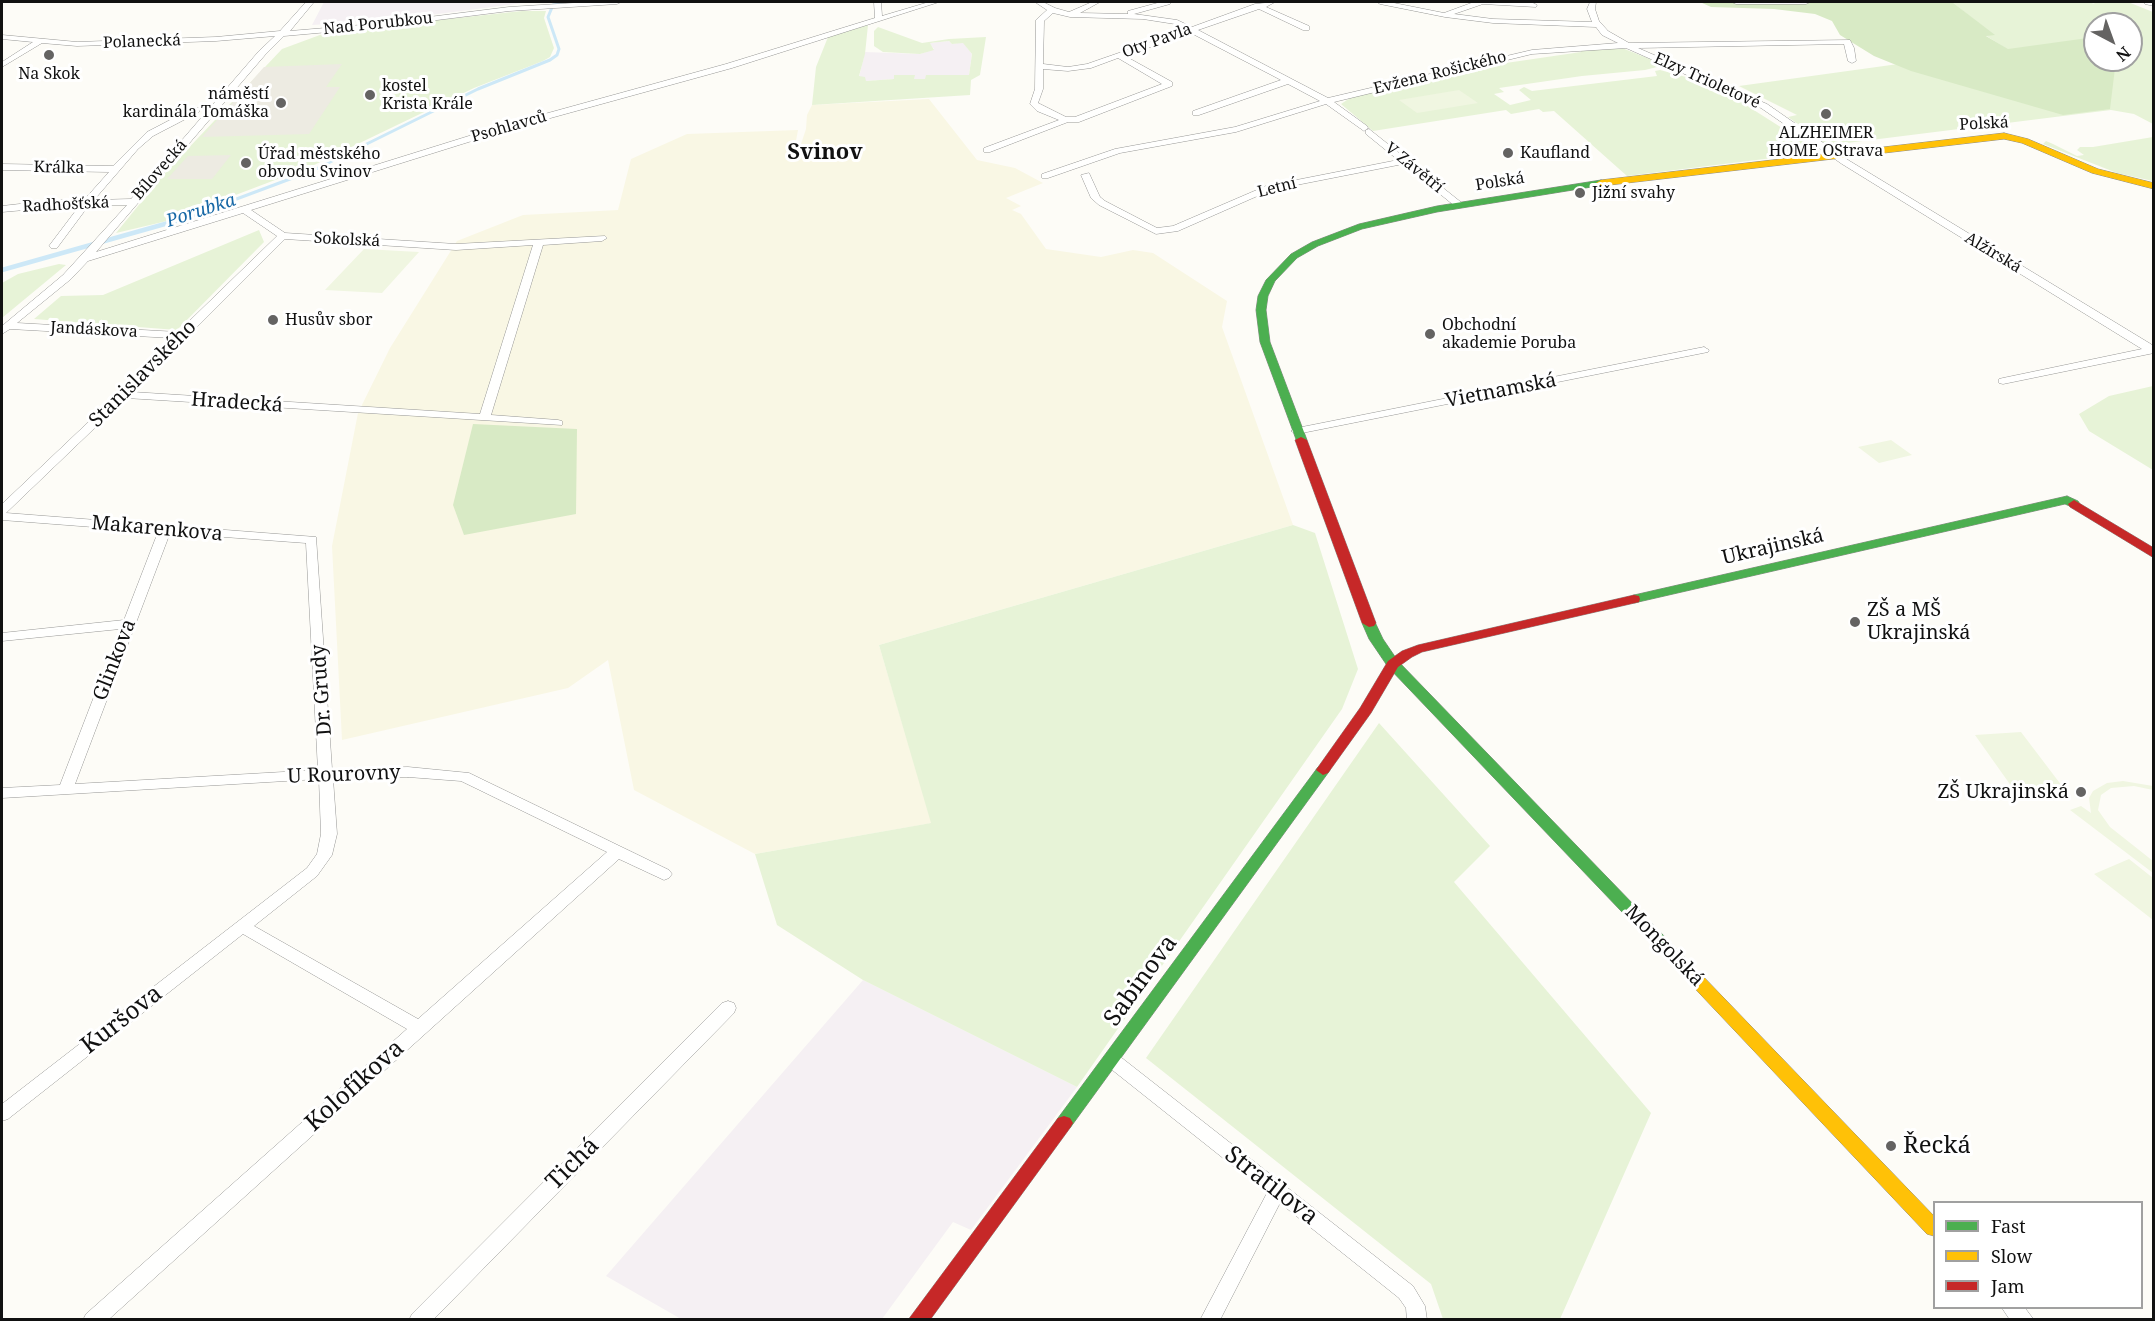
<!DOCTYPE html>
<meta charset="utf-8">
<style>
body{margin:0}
#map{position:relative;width:2155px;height:1321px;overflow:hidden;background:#fdfcf7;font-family:"Noto Serif",serif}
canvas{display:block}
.frame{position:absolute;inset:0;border:3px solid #111;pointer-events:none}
.legend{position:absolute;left:1933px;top:1201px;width:210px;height:108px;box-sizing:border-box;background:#fff;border:2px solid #a0a0a0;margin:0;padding:8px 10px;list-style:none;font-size:18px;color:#111}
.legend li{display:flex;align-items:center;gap:12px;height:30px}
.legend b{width:30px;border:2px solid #a0a0a0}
.north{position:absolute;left:2083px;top:12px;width:60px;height:60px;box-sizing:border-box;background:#fff;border:2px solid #a0a0a0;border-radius:50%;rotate:139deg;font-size:16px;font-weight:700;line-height:24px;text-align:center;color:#111}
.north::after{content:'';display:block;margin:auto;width:21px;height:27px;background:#646362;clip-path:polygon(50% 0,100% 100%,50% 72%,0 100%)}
</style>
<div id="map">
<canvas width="2155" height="1321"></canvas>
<div class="frame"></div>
<ul class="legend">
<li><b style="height:8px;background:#4caf50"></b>Fast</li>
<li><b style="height:8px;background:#ffc107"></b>Slow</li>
<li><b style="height:8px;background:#c62828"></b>Jam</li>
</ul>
<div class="north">N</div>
</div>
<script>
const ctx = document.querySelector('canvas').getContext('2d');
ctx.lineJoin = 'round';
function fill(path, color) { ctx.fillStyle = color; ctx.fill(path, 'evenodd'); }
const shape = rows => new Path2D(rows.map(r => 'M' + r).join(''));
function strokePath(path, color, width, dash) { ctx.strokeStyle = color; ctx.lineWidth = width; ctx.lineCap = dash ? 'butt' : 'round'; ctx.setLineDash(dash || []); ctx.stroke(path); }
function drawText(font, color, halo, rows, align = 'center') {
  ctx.font = font + ' "Noto Serif",serif'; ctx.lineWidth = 6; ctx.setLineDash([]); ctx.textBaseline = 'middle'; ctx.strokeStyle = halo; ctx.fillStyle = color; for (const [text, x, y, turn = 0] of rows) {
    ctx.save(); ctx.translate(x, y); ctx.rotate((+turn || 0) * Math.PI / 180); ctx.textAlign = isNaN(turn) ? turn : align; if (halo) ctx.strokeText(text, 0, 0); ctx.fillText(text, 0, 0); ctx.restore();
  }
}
const industrial = shape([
 [324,2,531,2,391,20,312,25],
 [949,41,952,44,963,42,972,54,969,75,927,75,925,79,914,79,914,75,894,75,895,79,866,81,859,77,865,52,920,54,934,49,929,43],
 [863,980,1077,1087,971,1230,953,1222,882,1319,681,1319,606,1276]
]);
const farmland = shape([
 [929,99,977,160,1015,168,1043,183,1006,198,1021,206,1012,210,1021,214,1046,249,1101,257,1133,250,1153,253,1227,301,1222,327,1293,525,879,645,932,823,755,854,634,790,608,660,568,688,342,740,332,546,358,413,390,348,457,241,523,215,618,210,631,159,687,134,798,130,794,152,799,150,806,129,807,115,812,105]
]);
const green = shape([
 [1952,2,2088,2,2095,4,2092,2,2128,2,2153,12,2153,124,2134,114,2111,110,1839,144,1844,148,1824,143,1788,117,1797,115,1739,86,2007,49,1985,35,1993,35],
 [2095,24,2131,24,2131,60,2095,60],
 [522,11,546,11,544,18,554,48,550,57,543,61,474,88,312,166,167,221,116,233,164,174,282,49,328,32],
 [868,25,865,54,859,76,865,77,866,81,894,79,894,75,915,75,914,79,925,79,926,75,969,75,972,54,963,43,952,44,949,41,930,43,934,50,920,54,883,52,874,46,874,31,878,27,922,43,949,39,986,37,980,75,971,80,970,95,812,105,816,67,828,37],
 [1622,48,1665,65,1645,70,1582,76,1499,88,1504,92,1494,94,1510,105,1531,100,1519,90,1524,87,1532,91,1657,76,1655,71,1660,70,1686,77,1738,100,1801,140,1808,140,1816,147,1804,153,1805,154,1627,176,1554,111,1543,112,1539,109,1511,114,1506,110,1373,131,1341,104,1350,98,1498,61,1506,63,1581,52,1580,49],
 [2153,137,2153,181,2117,173,2043,144,2046,141,2053,144,2077,156,2084,155,2077,150,2080,147,2093,147],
 [259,230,264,242,177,330,34,319,61,296,103,295],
 [59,264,66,265,2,318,2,283,18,274],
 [2153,386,2154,386,2153,470,2089,431,2079,414,2109,396],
 [1293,525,1315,533,1358,669,1342,709,1077,1087,863,980,777,925,755,854,931,823,879,645],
 [1379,723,1490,846,1454,882,1651,1113,1560,1319,1443,1319,1431,1284,1146,1058]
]);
const forest = shape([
 [1700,2,1806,4,1805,2,1952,2,1995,35,1986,36,2008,49,2095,37,2095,60,2116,60,2110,109,2063,115,1911,71,1874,56,1840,35,1832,21,1815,14,1774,9,1711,7],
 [473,424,577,429,576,514,464,535,453,505]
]);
const pitch = shape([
 [1459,90,1478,103,1417,113,1399,100],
 [364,249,419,252,382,293,325,290],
 [1891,440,1912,455,1879,463,1858,447],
 [2021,732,2062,786,2014,790,1975,735],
 [2123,781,2153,786,2153,790,2134,786,2111,788,2101,795,2098,810,2110,827,2153,861,2153,873,2070,810,2081,806,2091,813,2089,798,2093,791,2107,783],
 [2129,859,2153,878,2153,920,2094,874]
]);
const plaza = shape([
 [342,64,326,87,340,87,309,134,202,137,264,67],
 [231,155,212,179,167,179,188,156]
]);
const streamFar1 = shape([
 [175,222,314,170,478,89,550,60,557,55,559,49,548,17,553,5,571,2]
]);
const stream = shape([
 [2,270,179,220]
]);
const street = shape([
 [306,2,314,2,290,31,373,24,509,7,590,2,621,2,617,4,509,11,373,28,284,36,265,55,96,252,501,126,726,64,875,18,874,2,881,2,882,16,929,2,939,2,732,68,507,130,251,210,285,233,456,244,605,236,607,238,602,241,543,245,491,415,558,420,562,421,562,425,126,398,6,513,316,537,332,769,408,767,469,773,669,870,672,874,669,878,664,880,619,859,108,1320,83,1320,86,1314,407,1029,243,934,8,1119,2,1121,2,1104,307,868,317,854,321,834,319,779,2,798,2,788,60,785,120,629,2,641,2,633,124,620,158,532,2,520,2,504,119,393,172,338,10,329,2,334,2,326,63,275,127,205,89,205,57,248,51,248,49,246,80,205,2,212,2,206,55,200,84,200,109,172,2,170,2,164,113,166,147,132,193,108,199,108,199,112,153,136,138,149,94,200,131,199,259,51,275,36,216,41,77,46,42,43,2,67,2,62,33,42,2,39,2,35,77,42,216,37,280,31,306,2],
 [243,213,277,236,178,332,17,323,71,279,88,261,243,213],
 [285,239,456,250,533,245,480,414,132,392,285,239],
 [170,533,306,543,318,770,75,784,170,533],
 [408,777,461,781,607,852,418,1019,254,926,317,876,332,855,337,834,333,779,408,777],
 [1035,2,1043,2,1055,8,1069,12,1092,2,1100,2,1080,13,1128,14,1128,11,1161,2,1170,2,1170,4,1134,14,1177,20,1192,27,1255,4,1275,2,1266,7,1309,26,1309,30,1303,30,1259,9,1198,30,1328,98,1532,50,1618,43,1602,35,1596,27,1493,23,1445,17,1380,4,1377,2,1389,2,1444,13,1474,2,1533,3,1537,5,1536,7,1483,4,1454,14,1493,19,1592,22,1587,9,1590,2,1596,2,1595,9,1599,21,1608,31,1629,43,1850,40,1854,48,1856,61,1852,63,1848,61,1844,44,1638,48,1767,104,1848,160,2154,346,2154,353,2003,384,1999,383,1999,379,2003,378,2142,349,1842,164,1761,108,1626,48,1532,54,1334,102,1367,126,1368,128,1364,131,1326,104,1236,132,1120,153,1048,178,1042,178,1042,174,1115,149,1235,127,1320,101,1288,84,1199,115,1193,115,1193,111,1281,80,1191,33,1125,56,1172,82,1172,86,1079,122,1068,122,990,152,984,152,984,148,1059,120,1037,111,1030,104,1035,89,1036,20,1047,10,1035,2],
 [1053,13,1070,17,1143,19,1175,24,1185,30,1087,64,1068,67,1043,64,1044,21,1053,13],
 [1118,58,1162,84,1075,117,1066,117,1038,103,1043,89,1043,69,1068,71,1091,68,1118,58],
 [1732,2,1810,2,1806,4,1736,4,1732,2],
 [2144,2,2154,2,2154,6,2145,4,2144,2],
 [1369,129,1462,203,1462,207,1456,207,1403,164,1271,190,1178,231,1156,234,1099,205,1091,198,1081,175,1089,173,1100,197,1105,201,1157,228,1173,226,1266,186,1398,160,1366,134,1366,130,1369,129],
 [1704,347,1709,350,1708,352,1297,434,1291,431,1297,428,1704,347],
 [728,1001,734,1003,736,1008,734,1013,433,1320,409,1320,412,1314,722,1003,728,1001],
 [1112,1053,1118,1055,1413,1286,1425,1306,1427,1320,1407,1320,1406,1308,1399,1298,1280,1203,1220,1320,1200,1320,1267,1193,1106,1065,1103,1060,1106,1055,1112,1053],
 [2002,1308,2025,1308,2034,1320,2010,1320,2002,1308]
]);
const fast = shape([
 [1601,180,1604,181,1604,185,1437,212,1362,229,1318,246,1297,258,1275,281,1268,296,1266,310,1270,342,1307,440,1305,442,1297,442,1260,342,1256,310,1258,296,1266,280,1291,254,1312,242,1359,224,1437,206,1601,180],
 [2067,496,2078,501,2080,504,2078,507,2074,508,2065,504,1634,603,1628,599,1634,595,2067,496],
 [1369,619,1374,620,1383,639,1398,661,1696,969,1698,973,1696,977,1690,979,1684,977,1388,667,1369,639,1362,623,1369,619],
 [1323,765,1330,770,1328,773,1070,1128,1064,1130,1058,1128,1055,1123,1058,1118,1318,767,1323,765]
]);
const slow = shape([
 [2004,133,2028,139,2098,169,2154,183,2154,189,2092,173,2022,143,2004,139,1601,186,1596,183,1601,180,2004,133],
 [1690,967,1696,969,1934,1216,1934,1236,1927,1234,1684,977,1682,973,1684,969,1690,967]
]);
const jam = shape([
 [1301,437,1307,440,1376,623,1374,626,1369,627,1362,623,1295,440,1301,437],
 [2074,500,2154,548,2154,558,2070,507,2068,504,2074,500],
 [1634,595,1639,596,1640,599,1639,602,1422,652,1412,657,1398,667,1371,713,1328,773,1323,775,1316,770,1360,708,1388,661,1402,651,1418,645,1634,595],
 [1064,1116,1070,1118,1073,1123,1070,1128,930,1320,908,1320,1058,1118,1064,1116]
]);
const markers = [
 [49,55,6,"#646362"],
 [370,95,6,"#646362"],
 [281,103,6,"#646362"],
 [1826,114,6,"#646362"],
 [1508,153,6,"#646362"],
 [246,163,6,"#646362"],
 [1580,193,6,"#646362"],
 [273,320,6,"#646362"],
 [1430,334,6,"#646362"],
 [1855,622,6,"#646362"],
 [2081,792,6,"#646362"],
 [1891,1146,6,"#646362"]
];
const farStreetnames = [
 ["Nad Porubkou",378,24,-6],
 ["Oty Pavla",1157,41,-20],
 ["Polanecká",142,42,-2],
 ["Evžena Rošického",1440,73,-14],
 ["Elzy Trioletové",1707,81,24],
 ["Polská",1984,124,-3],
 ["Psohlavců",509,127,-16],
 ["Králka",59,168,1],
 ["V Závětří",1414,168,39],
 ["Bílovecká",160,170,-49],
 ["Polská",1500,182,-9],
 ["Letní",1277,188,-14],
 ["Radhošťská",66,205,-3],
 ["Sokolská",347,240,3],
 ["Alžírská",1993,253,31],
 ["Jandáskova",94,330,3]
];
const farPoinames = [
 ["Na Skok",49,74,"center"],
 ["kostel",382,86],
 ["Krista Krále",382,104],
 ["náměstí",269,94,"right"],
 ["kardinála Tomáška",269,112,"right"],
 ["ALZHEIMER",1826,133,"center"],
 ["HOME OStrava",1826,151,"center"],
 ["Kaufland",1520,153],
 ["Úřad městského",258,154],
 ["obvodu Svinov",258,172],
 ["Jižní svahy",1592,193],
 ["Husův sbor",285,320],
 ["Obchodní",1442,325],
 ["akademie Poruba",1442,343]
];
const farWaternames = [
 ["Porubka",201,211,-18]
];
const streetNames = [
 ["Stanislavského",143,374,-45],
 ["Vietnamská",1501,391,-11],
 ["Hradecká",237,403,4],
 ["Makarenkova",157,529,5],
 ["Ukrajinská",1773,547,-13],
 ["Glinkova",115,660,-69],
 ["Dr. Grudy",322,690,-94],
 ["U Rourovny",344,775,-2],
 ["Mongolská",1664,946,46]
];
const poiNames = [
 ["ZŠ a MŠ",1867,610],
 ["Ukrajinská",1867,633],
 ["ZŠ Ukrajinská",2069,792,"right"]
];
const farDistrictnames = [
 ["Svinov",825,153]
];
const nearStreetnames = [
 ["Sabinova",1141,981,-54],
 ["Kuršova",122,1020,-38],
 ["Kolofíkova",355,1086,-42],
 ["Tichá",573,1164,-45],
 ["Stratilova",1271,1186,38]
];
const nearPoinames = [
 ["Řecká",1903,1146]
];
fill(industrial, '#f5f0f3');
fill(farmland, '#f9f7e4');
fill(green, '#e7f3d7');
fill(forest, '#d8eac5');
fill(pitch, '#f0f6e1');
fill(plaza, '#edebe2');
strokePath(streamFar1, '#cde8f7', 3);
strokePath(stream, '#cde8f7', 4.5);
strokePath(street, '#979795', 1);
strokePath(fast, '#8e8d8b', 1);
strokePath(slow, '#8e8d8b', 1);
strokePath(jam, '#8e8d8b', 1);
fill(street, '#fffffe');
fill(fast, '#4caf50');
fill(slow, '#ffc107');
fill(jam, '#c62828');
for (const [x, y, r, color] of markers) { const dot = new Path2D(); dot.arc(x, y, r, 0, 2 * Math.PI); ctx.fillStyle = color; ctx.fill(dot); strokePath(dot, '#fff', 2); }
drawText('16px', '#111', '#fff', farStreetnames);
drawText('16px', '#111', '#fff', farPoinames, 'left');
drawText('italic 18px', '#1768a6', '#fff', farWaternames);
drawText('20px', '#111', '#fff', streetNames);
drawText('20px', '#111', '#fff', poiNames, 'left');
drawText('bold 22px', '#111', '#fff', farDistrictnames);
drawText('24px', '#111', '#fff', nearStreetnames);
drawText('24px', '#111', '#fff', nearPoinames, 'left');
</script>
